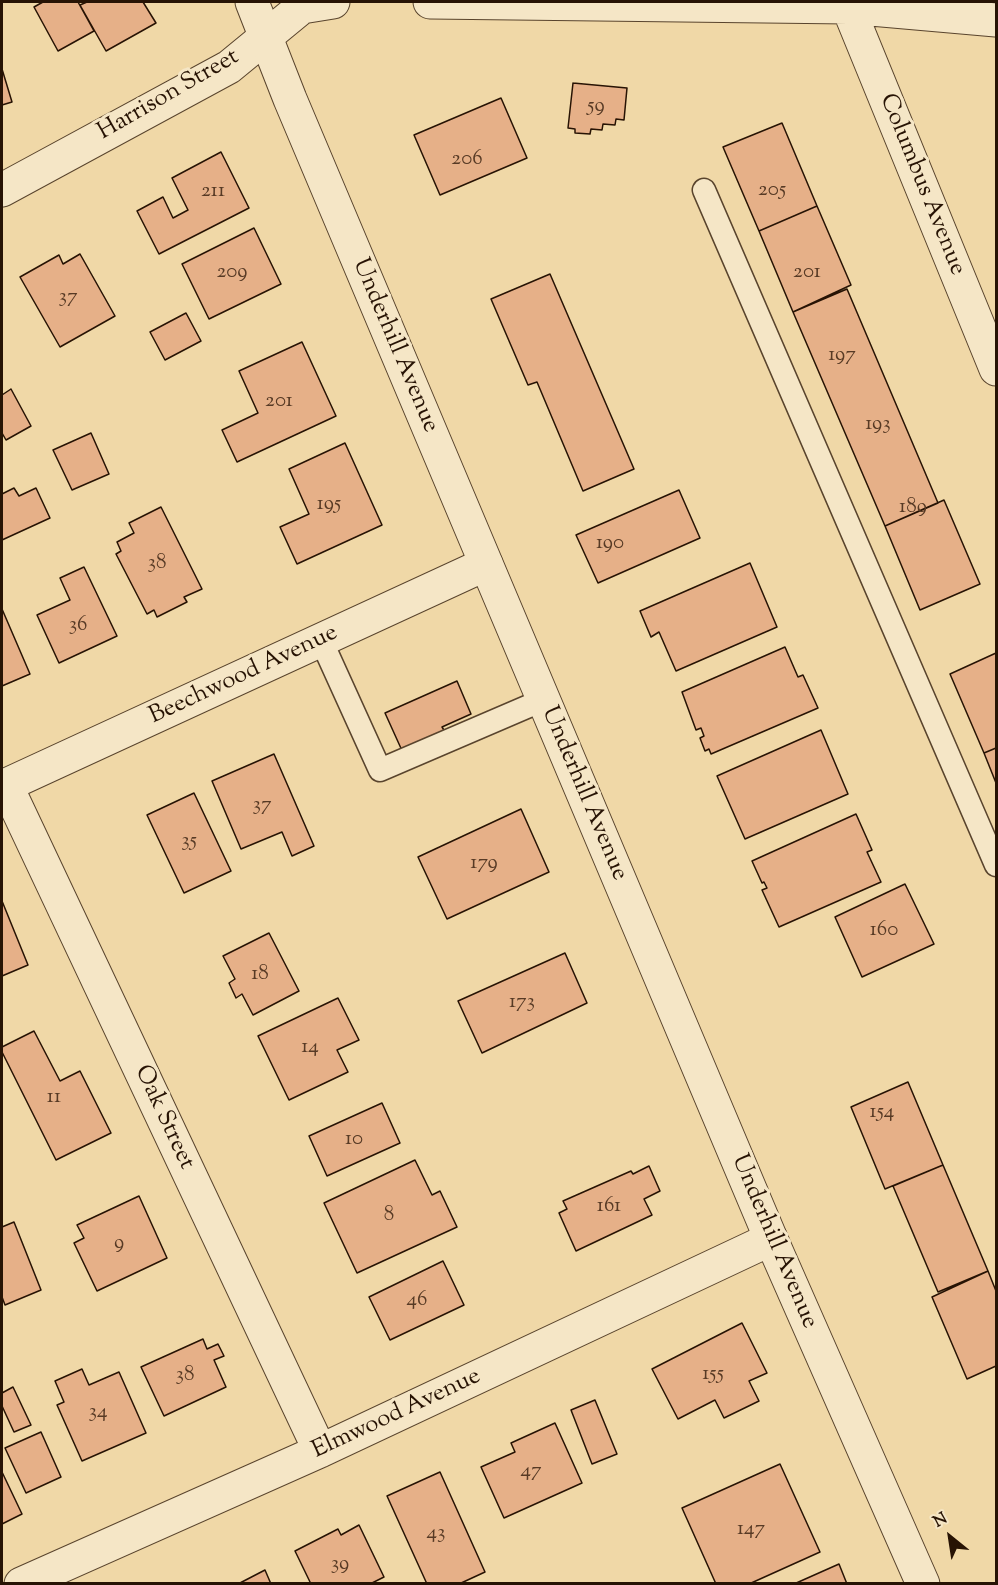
<!DOCTYPE html>
<style>
body{margin:0}
#map{position:relative;width:998px;height:1585px;overflow:hidden;background:#f0d8a7;font-family:"Sorts Mill Goudy",serif}
canvas{display:block}
.frame{position:absolute;inset:0;border:3px solid #271304;pointer-events:none}
.north{position:absolute;left:920px;top:1507px;width:60px;height:60px;-webkit-text-stroke:4px #f5e6c6;paint-order:stroke;rotate:330deg;font-size:16px;font-weight:700;line-height:24px;text-align:center;color:#271304}
.north::after{content:'';display:block;margin:auto;width:21px;height:27px;background:#271304;clip-path:polygon(50% 0,100% 100%,50% 72%,0 100%)}
</style>
<div id="map">
<canvas width="998" height="1585"></canvas>
<div class="frame"></div>
<div class="north">N</div>
</div>
<script>
const ctx = document.querySelector('canvas').getContext('2d');
ctx.lineJoin = 'round';
function fill(path, color) { ctx.fillStyle = color; ctx.fill(path, 'evenodd'); }
const shape = rows => new Path2D(rows.map(r => 'M' + r).join(''));
function strokePath(path, color, width, dash) { ctx.strokeStyle = color; ctx.lineWidth = width; ctx.lineCap = dash ? 'butt' : 'round'; ctx.setLineDash(dash || []); ctx.stroke(path); }
function drawText(font, color, halo, rows, align = 'center') {
  ctx.font = font + ' "Sorts Mill Goudy",serif'; ctx.lineWidth = 6; ctx.setLineDash([]); ctx.textBaseline = 'middle'; ctx.strokeStyle = halo; ctx.fillStyle = color; for (const [text, x, y, turn = 0] of rows) {
    ctx.save(); ctx.translate(x, y); ctx.rotate((+turn || 0) * Math.PI / 180); ctx.textAlign = isNaN(turn) ? turn : align; if (halo) ctx.strokeText(text, 0, 0); ctx.fillText(text, 0, 0); ctx.restore();
  }
}
const building = shape([
 [43,2,78,2,94,31,58,51,34,7,43,2],
 [87,2,143,2,156,23,106,51,80,5,87,2],
 [2,69,12,102,2,105,2,69],
 [573,83,627,88,624,120,616,119,615,125,603,124,602,130,591,129,590,134,575,133,575,129,568,128,573,83],
 [501,98,527,158,440,195,414,135,501,98],
 [782,123,817,206,759,231,723,147,782,123],
 [221,152,249,208,159,254,137,211,163,197,173,218,188,210,172,178,221,152],
 [817,206,851,285,793,312,759,231,817,206],
 [254,228,281,284,209,319,182,264,254,228],
 [80,254,115,316,60,347,20,277,59,255,63,264,80,254],
 [550,274,634,469,583,491,537,382,528,385,491,299,550,274],
 [847,289,938,503,885,526,793,312,847,289],
 [186,313,201,341,165,360,150,332,186,313],
 [302,342,336,416,237,462,222,430,258,413,239,371,302,342],
 [11,389,31,426,6,440,2,433,2,395,11,389],
 [91,433,109,474,72,490,53,450,91,433],
 [345,443,382,525,297,564,280,527,309,514,289,469,345,443],
 [14,488,19,496,36,488,50,518,2,540,2,494,14,488],
 [679,490,700,538,598,583,576,535,679,490],
 [944,500,980,584,920,610,885,526,944,500],
 [161,507,202,589,184,597,187,602,157,617,154,610,147,614,116,554,121,551,117,542,134,533,129,523,161,507],
 [750,563,777,627,676,671,659,632,651,637,640,611,750,563],
 [84,567,117,636,59,663,37,615,70,600,60,578,84,567],
 [2,609,30,674,2,686,2,609],
 [785,647,798,677,803,675,818,708,711,754,709,749,705,751,700,738,704,736,701,728,696,730,682,692,785,647],
 [996,653,996,748,984,753,950,674,996,653],
 [457,681,471,714,442,727,447,735,404,755,385,713,457,681],
 [821,730,848,794,745,839,717,776,821,730],
 [996,748,996,783,984,753,996,748],
 [274,754,314,846,292,856,282,832,241,849,212,781,274,754],
 [194,793,231,871,184,893,147,815,194,793],
 [521,809,549,872,447,919,418,857,521,809],
 [856,814,872,850,867,852,881,882,779,927,762,890,767,888,764,882,762,883,752,861,856,814],
 [905,884,934,944,862,977,835,917,905,884],
 [2,901,28,965,2,976,2,901],
 [269,933,299,991,253,1015,242,994,236,998,229,983,235,979,223,956,269,933],
 [565,953,587,1003,482,1053,458,1001,565,953],
 [338,998,359,1040,337,1050,348,1072,289,1100,258,1036,338,998],
 [34,1031,60,1081,80,1071,111,1133,56,1160,2,1052,2,1047,34,1031],
 [908,1082,943,1165,885,1189,851,1107,908,1082],
 [382,1103,400,1143,327,1176,309,1136,382,1103],
 [415,1160,432,1195,440,1191,457,1227,357,1273,324,1203,415,1160],
 [943,1165,988,1271,938,1292,893,1186,943,1165],
 [649,1166,660,1191,644,1199,652,1215,576,1251,559,1213,567,1209,563,1201,631,1171,633,1174,649,1166],
 [139,1196,167,1258,97,1291,74,1243,84,1238,77,1225,139,1196],
 [14,1222,41,1290,5,1305,2,1297,2,1227,14,1222],
 [443,1261,464,1305,390,1340,369,1297,443,1261],
 [988,1271,996,1291,996,1366,967,1379,932,1297,988,1271],
 [742,1323,767,1373,749,1381,759,1401,724,1418,715,1400,678,1419,652,1369,742,1323],
 [203,1339,207,1349,218,1344,224,1356,214,1360,226,1387,164,1416,141,1367,203,1339],
 [82,1369,89,1385,119,1372,146,1433,82,1461,57,1405,64,1402,55,1381,82,1369],
 [13,1387,31,1425,14,1432,2,1406,2,1393,13,1387],
 [595,1400,617,1454,592,1464,571,1410,595,1400],
 [555,1423,582,1483,504,1518,481,1467,515,1452,511,1443,555,1423],
 [41,1432,61,1477,26,1493,5,1448,41,1432],
 [780,1464,820,1552,749,1584,716,1584,682,1508,780,1464],
 [2,1472,22,1514,2,1524,2,1472],
 [440,1472,485,1572,459,1584,427,1584,387,1496,440,1472],
 [359,1525,384,1577,370,1584,311,1584,295,1551,338,1529,341,1535,359,1525],
 [839,1564,847,1584,794,1584,839,1564],
 [265,1570,271,1584,238,1584,265,1570]
]);
const service = shape([
 [704,190,996,865],
 [321,640,380,770,543,700]
]);
const minor = shape([
 [430,2,848,7,996,20],
 [846,2,996,369],
 [2,190,229,67,302,7,333,2],
 [6,785,320,1451],
 [2,787,486,564],
 [21,1584,320,1451,771,1239]
]);
const tertiary = shape([
 [252,2,290,99,771,1239,923,1584]
]);
const numberNames = [
 ["59",596,107],
 ["206",467,160],
 ["205",772,191],
 ["211",213,192],
 ["209",232,273],
 ["201",807,273],
 ["37",68,298],
 ["197",842,356],
 ["201",279,402],
 ["193",878,425],
 ["195",329,505],
 ["189",913,508],
 ["190",610,544],
 ["38",157,564],
 ["36",78,626],
 ["37",262,806],
 ["35",189,842],
 ["179",484,864],
 ["160",884,931],
 ["18",260,975],
 ["173",522,1003],
 ["14",310,1048],
 ["11",54,1098],
 ["154",882,1113],
 ["10",354,1140],
 ["161",609,1207],
 ["8",389,1216],
 ["9",119,1244],
 ["46",417,1301],
 ["155",713,1375],
 ["38",185,1376],
 ["34",98,1413],
 ["47",531,1472],
 ["147",751,1530],
 ["43",436,1534],
 ["39",340,1565]
];
const streetNames = [
 ["Harrison Street",169,96,-30],
 ["Columbus Avenue",921,185,68],
 ["Underhill Avenue",394,346,67],
 ["Beechwood Avenue",244,676,-25],
 ["Underhill Avenue",583,794,67],
 ["Oak Street",163,1118,65],
 ["Underhill Avenue",773,1242,67],
 ["Elmwood Avenue",397,1415,-25]
];
fill(building, '#e6b088');
strokePath(building, '#271304', 1.5);
strokePath(service, '#59442d', 25);
strokePath(minor, '#59442d', 35);
strokePath(tertiary, '#59442d', 35);
strokePath(service, '#f5e6c6', 22);
strokePath(minor, '#f5e6c6', 33);
strokePath(tertiary, '#f5e6c6', 33);
drawText('21px', '#573a25', null, numberNames);
drawText('24px', '#271304', '#f5e6c6', streetNames);
</script>
